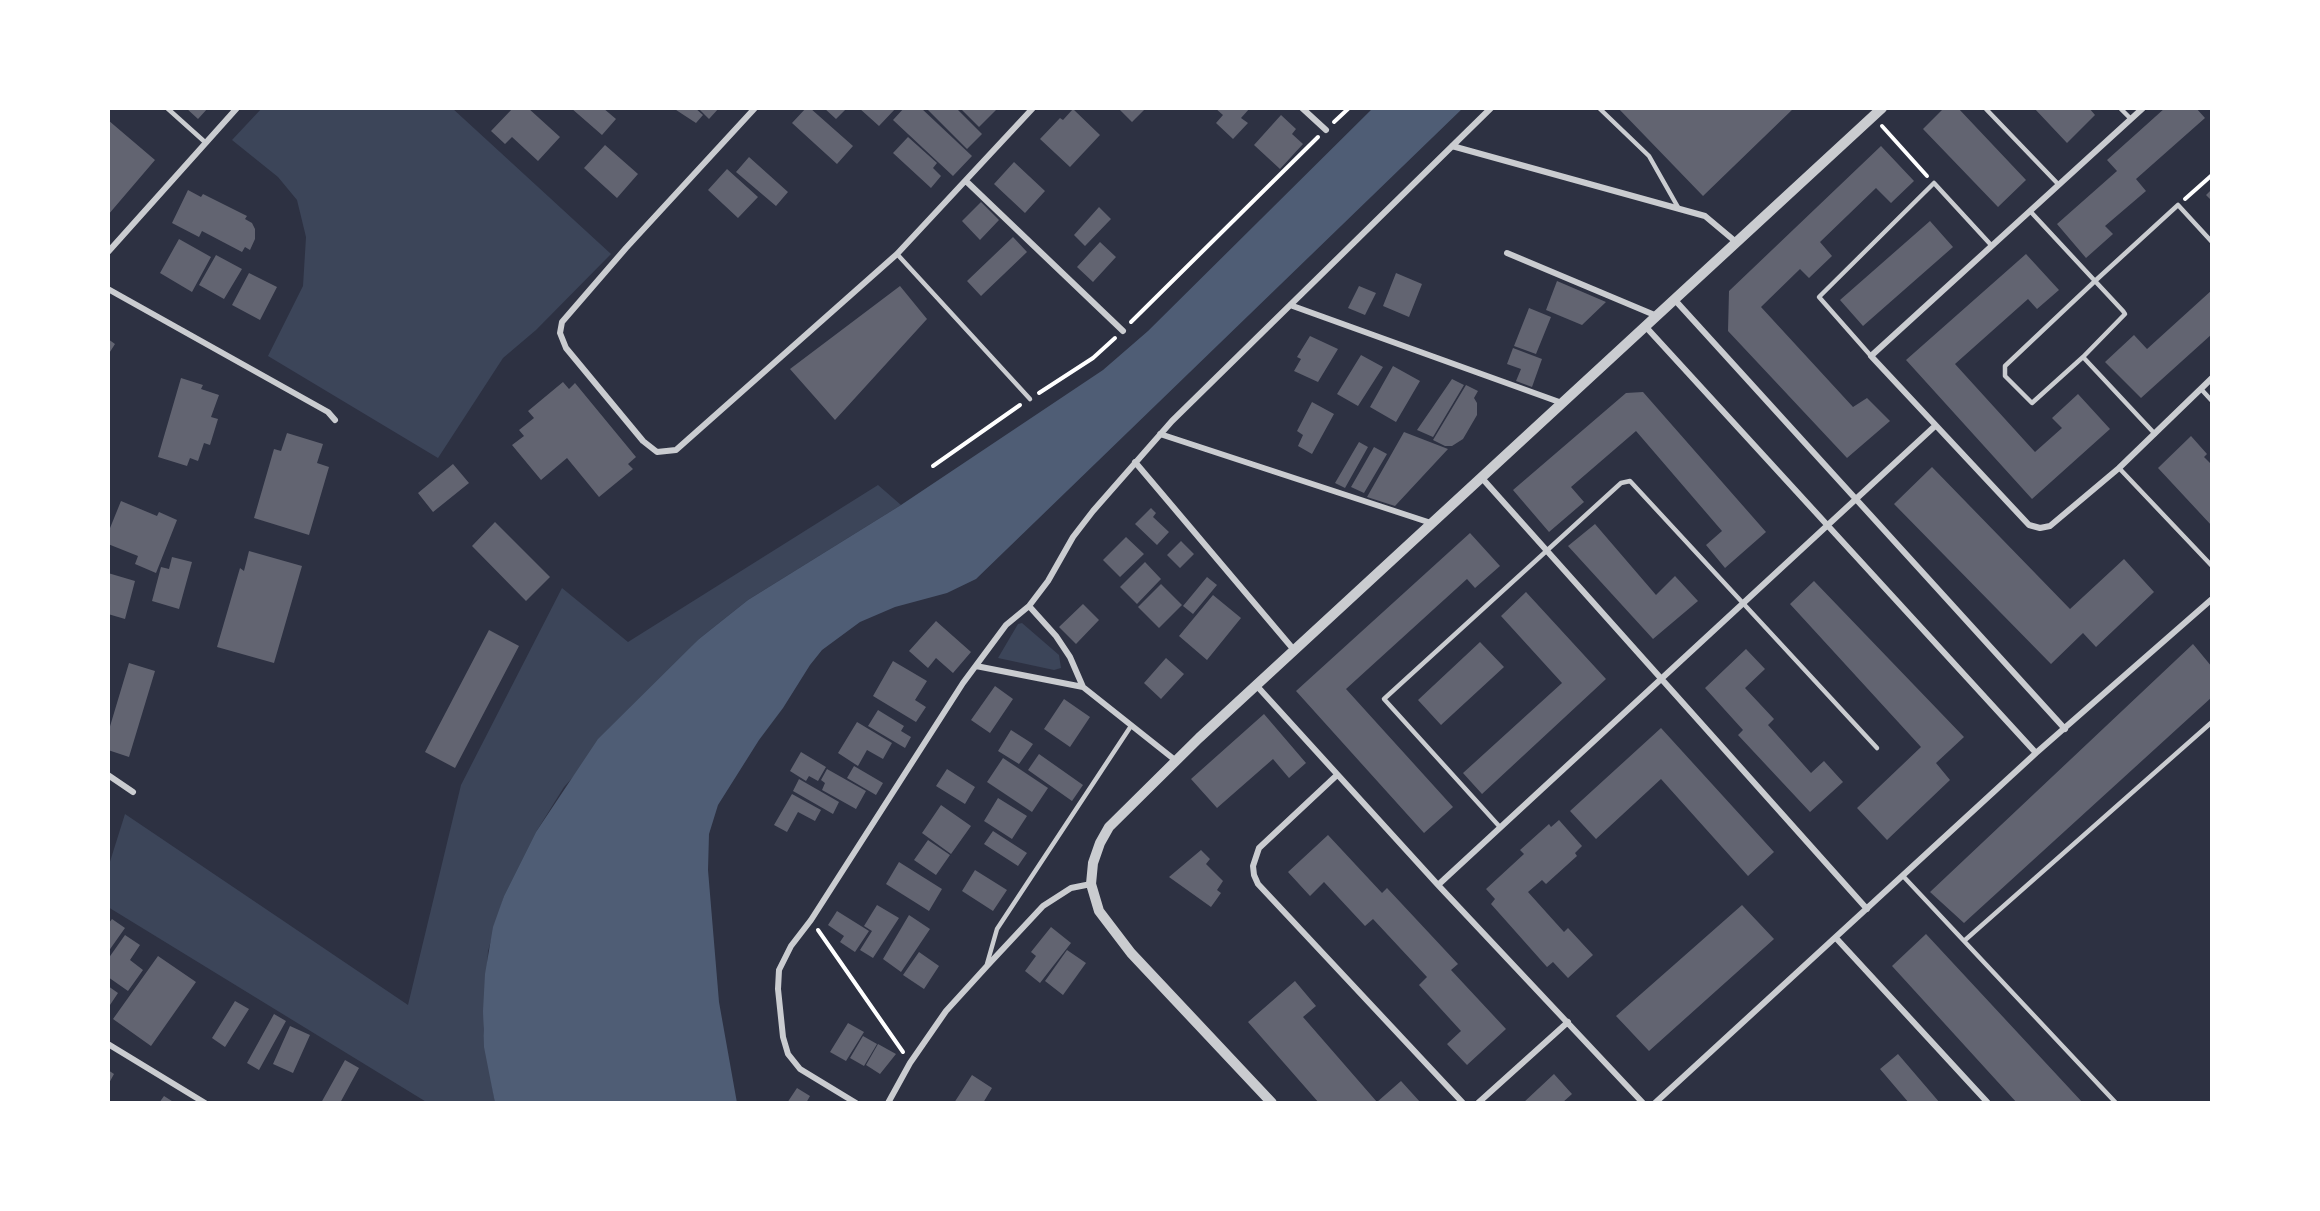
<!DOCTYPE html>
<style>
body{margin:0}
#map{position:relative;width:2320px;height:1211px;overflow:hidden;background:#2d3142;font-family:"DM Sans",sans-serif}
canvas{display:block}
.frame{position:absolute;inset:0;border:110px solid #fff;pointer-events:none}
</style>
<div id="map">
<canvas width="2320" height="1211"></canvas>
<div class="frame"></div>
</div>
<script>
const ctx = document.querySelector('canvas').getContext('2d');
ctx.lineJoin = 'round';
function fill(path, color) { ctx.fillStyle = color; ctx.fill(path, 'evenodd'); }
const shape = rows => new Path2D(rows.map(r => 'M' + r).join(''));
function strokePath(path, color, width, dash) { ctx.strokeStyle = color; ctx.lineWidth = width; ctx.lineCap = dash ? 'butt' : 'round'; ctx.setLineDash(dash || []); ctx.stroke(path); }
const green = shape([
 [262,108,452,108,611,254,536,330,503,358,438,458,268,356,303,286,306,237,297,200,278,177,232,140],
 [878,485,901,505,748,600,699,639,564,787,536,832,504,896,488,951,483,1029,495,1103,428,1103,108,907,108,868,125,814,408,1005,461,785,562,588,628,642],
 [1022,623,1059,655,1061,668,1054,670,998,658,1018,624]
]);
const water = shape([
 [1373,108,1463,108,976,579,947,593,895,607,860,622,822,650,810,665,783,708,759,740,718,805,709,834,708,870,719,1002,737,1103,495,1103,484,1047,483,1011,485,974,493,927,504,896,536,832,598,739,699,639,748,600,901,505,1103,370,1148,331]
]);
const building = shape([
 [186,108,208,108,198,119],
 [513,108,528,108,560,137,538,161,512,137,505,144,491,131],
 [571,108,603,108,616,119,602,135],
 [673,108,695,108,703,115,696,123],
 [698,108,719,108,709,119],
 [806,108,810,108,853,146,837,164,792,123],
 [824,108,847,108,836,119],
 [859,108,896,108,879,126],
 [904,108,921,108,972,156,953,176,893,120],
 [926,108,956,108,982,134,967,149],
 [960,108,996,108,997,109,979,127],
 [1118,108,1146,108,1132,122],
 [1215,108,1250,108,1241,118,1248,123,1233,139,1216,123,1223,115],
 [1618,108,1705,109,1794,108,1703,196],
 [1944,108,1958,108,2026,180,1998,207,1923,129],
 [2034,108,2089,108,2095,115,2067,143],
 [2165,108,2196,108,2205,118,2136,179,2146,191,2105,226,2113,234,2086,258,2057,224,2117,171,2107,160],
 [1073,109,1100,135,1070,167,1040,139,1060,118,1063,120],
 [1281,115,1296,129,1292,134,1303,144,1280,169,1254,145],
 [108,120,155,160,108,215],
 [908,137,937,163,933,168,941,176,931,188,893,153],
 [605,145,638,174,617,198,584,168],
 [1881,146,1914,181,1891,203,1876,188,1820,242,1832,256,1809,278,1800,269,1761,307,1853,407,1867,398,1890,421,1847,458,1728,331,1729,291],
 [749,157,788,192,776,206,736,172],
 [1014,162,1045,191,1025,213,994,184],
 [727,169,758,197,738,218,708,190],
 [2212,189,2212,201,2206,195],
 [188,190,201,197,203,194,247,216,245,219,252,223,255,229,255,239,250,250,245,247,242,252,202,231,199,237,172,223],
 [981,202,999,220,980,240,962,221],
 [1099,207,1111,219,1085,246,1074,235],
 [1930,221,1953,247,1863,326,1840,300],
 [1013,237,1027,252,981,296,967,281],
 [179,239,211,257,192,292,160,273],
 [1100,242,1116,257,1093,282,1077,267],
 [2026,254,2059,290,2037,309,2028,299,1955,364,2035,452,2062,428,2052,418,2078,394,2110,429,2032,499,1906,360],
 [216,255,242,269,224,299,199,285],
 [249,273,277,287,260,320,232,305],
 [1396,273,1422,284,1409,317,1383,306],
 [1557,281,1606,302,1582,325,1546,310],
 [900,286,927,319,835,420,790,369],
 [1359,286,1376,293,1365,315,1348,308],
 [2212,290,2212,334,2141,398,2105,362,2134,335,2147,349],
 [1529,308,1551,317,1536,354,1514,346],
 [1310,336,1338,349,1318,382,1294,371,1301,359,1297,357],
 [108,339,115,344,108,355],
 [1513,348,1542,359,1532,387,1516,381,1521,369,1507,364],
 [1361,355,1383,367,1358,406,1337,394],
 [1393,366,1420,381,1396,422,1370,407],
 [181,378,203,385,201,389,219,395,211,417,218,419,210,445,204,443,198,461,190,458,187,466,158,457],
 [1452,379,1464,385,1433,437,1417,430],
 [563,382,569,389,575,383,636,457,628,464,633,469,599,497,567,458,541,480,512,445,524,436,519,430,534,418,528,411],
 [1466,385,1478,391,1474,398,1477,403,1477,415,1463,439,1452,446,1445,446,1433,440],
 [1643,392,1766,532,1725,568,1706,545,1722,531,1636,431,1571,487,1584,502,1549,532,1513,490,1626,393],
 [1312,402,1334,414,1312,454,1298,446,1303,435,1297,431],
 [1404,432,1448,449,1395,506,1367,497],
 [287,433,323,444,317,463,329,467,309,535,254,518,274,449,281,451],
 [2191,436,2207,454,2204,457,2212,465,2212,526,2158,468],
 [1359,442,1368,447,1345,488,1335,483],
 [1374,447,1387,454,1364,493,1351,487],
 [453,464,469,483,433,512,418,493],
 [1932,467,2070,609,2124,559,2154,592,2096,647,2083,633,2051,664,1894,504],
 [121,501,157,516,159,512,177,520,156,573,135,564,138,556,108,544,108,533],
 [1151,508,1156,513,1153,517,1169,532,1157,545,1135,524],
 [495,522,550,577,526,601,472,546],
 [1595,524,1656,595,1675,576,1698,601,1653,639,1568,546],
 [1470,533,1500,566,1475,588,1467,579,1346,689,1453,807,1424,833,1296,691],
 [1126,537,1144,554,1120,577,1103,560],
 [1181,541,1194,554,1180,568,1167,555],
 [249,551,302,566,274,663,217,647,240,568,244,571],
 [172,557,192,562,179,609,152,601,161,567,169,569],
 [1145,562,1161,579,1137,604,1120,587],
 [108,573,135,581,125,619,108,614],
 [1207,577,1217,585,1193,614,1183,606],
 [1814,581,1964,737,1936,763,1950,780,1887,840,1857,808,1921,747,1790,604],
 [1161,584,1182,605,1159,628,1138,607],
 [1526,592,1606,679,1482,794,1463,773,1562,683,1501,616],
 [1213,595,1241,618,1207,660,1179,636],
 [1083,604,1099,620,1076,644,1059,627],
 [936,621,971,652,953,673,936,658,928,668,909,651],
 [489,630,519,646,455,768,425,752],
 [1480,642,1504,667,1441,725,1418,700],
 [2193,644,2212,667,2212,697,1964,923,1930,892],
 [1746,649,1765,669,1745,688,1774,719,1768,725,1811,773,1824,761,1843,782,1810,812,1738,735,1743,730,1705,688],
 [1166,658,1184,674,1161,699,1144,683],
 [893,661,927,681,915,700,926,707,916,722,873,696],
 [129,663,155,671,129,757,108,750,108,733],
 [995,686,1013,699,990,733,971,720],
 [1064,699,1090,717,1070,747,1044,729],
 [878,710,904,726,901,731,911,737,905,748,868,726],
 [1264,714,1306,763,1289,778,1273,759,1217,808,1191,779],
 [857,722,892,743,883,759,867,750,858,766,838,753],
 [1661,728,1774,852,1748,876,1661,779,1596,839,1570,811],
 [1011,730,1033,744,1019,764,998,751],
 [801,752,826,767,818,781,809,776,806,781,790,771],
 [1039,754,1083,785,1072,801,1028,770],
 [1003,758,1048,788,1032,812,987,782],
 [854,766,883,783,876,795,847,778],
 [827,769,866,791,856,809,822,790,825,783,821,780],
 [947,769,975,787,965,804,936,786],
 [799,779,839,802,833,814,793,791],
 [792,794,821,810,815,821,798,812,787,832,774,825],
 [998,798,1027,816,1012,839,984,821],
 [941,805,971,826,951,854,922,833],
 [1559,820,1582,846,1575,853,1577,856,1546,884,1542,880,1528,892,1564,932,1568,928,1593,955,1568,978,1553,962,1547,967,1491,904,1495,899,1486,889,1524,854,1520,850,1549,824,1551,827],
 [993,831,1027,853,1018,866,984,844],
 [1328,835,1382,893,1387,888,1458,964,1451,970,1506,1029,1467,1065,1447,1044,1461,1031,1419,985,1427,977,1373,919,1365,926,1324,882,1310,896,1288,872],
 [928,840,950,855,936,875,914,860],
 [1201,850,1210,859,1206,864,1223,881,1217,890,1221,893,1211,907,1169,877],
 [899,862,942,889,929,911,886,884],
 [975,870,1007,890,993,911,962,891],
 [877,905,899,918,873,958,860,950,872,931,864,926],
 [1742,905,1774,939,1649,1051,1616,1016],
 [837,911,869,931,855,952,840,942,844,936,828,925],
 [909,915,930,929,901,972,883,959],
 [112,919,125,928,108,952,108,924],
 [1051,927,1071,943,1040,983,1025,971,1036,956,1031,952],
 [1926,934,2083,1103,2017,1103,1892,966],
 [125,935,140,945,130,960,143,970,128,991,108,977,108,959],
 [1067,950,1086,963,1063,995,1045,981],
 [919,952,939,966,924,989,903,975],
 [158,956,196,982,151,1046,113,1019],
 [1295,981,1316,1006,1303,1017,1377,1102,1401,1081,1421,1103,1319,1103,1248,1022],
 [108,986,118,993,108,1008],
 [235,1001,249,1009,225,1047,212,1038],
 [274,1014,286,1021,259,1070,247,1063],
 [848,1023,864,1032,846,1061,830,1052],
 [290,1026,310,1035,293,1073,273,1064],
 [863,1036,877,1044,864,1066,850,1058],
 [878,1044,896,1054,880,1074,866,1065],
 [1898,1054,1940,1103,1909,1103,1880,1069],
 [345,1060,359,1068,340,1103,321,1103],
 [108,1070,114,1074,108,1085],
 [1554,1074,1572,1094,1562,1103,1523,1103],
 [972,1075,992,1088,983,1103,954,1103],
 [797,1088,810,1096,806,1103,787,1103],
 [164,1096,175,1103,159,1103]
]);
const path = shape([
 [1334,122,1349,108],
 [1882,126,1927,176],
 [2185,199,2212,175],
 [1131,322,1318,137],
 [1039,393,1093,358,1115,338],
 [933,466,1020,405],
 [818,930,903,1052]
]);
const service = shape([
 [167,108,206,143],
 [1599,108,1649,156,1679,209],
 [2120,108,2131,119],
 [1986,109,2059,185],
 [2030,211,2095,281,2123,311,2125,314,2083,357,2032,403,2005,376,2005,366,2095,281,2178,205,2212,242],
 [897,254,1030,399],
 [1871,356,1819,297,1934,183,1992,246],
 [2083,357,2155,434],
 [2201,389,2212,401],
 [2119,468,2212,566],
 [1499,826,1384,699,1621,483,1630,481,1877,748],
 [1903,876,2116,1103],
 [1964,941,2212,722],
 [987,964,997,929,1131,726]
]);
const minor = shape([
 [755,108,626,248,562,322,560,333,566,348,643,441,657,452,676,450,897,254,1033,108],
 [1302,108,1326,130],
 [2143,108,1871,356,2029,525,2040,528,2050,526,2119,468,2212,378],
 [1452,146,1705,216,1736,242],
 [966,181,1123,331],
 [108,252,237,108],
 [1507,253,1657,316],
 [108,289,328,412,335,420],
 [1674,299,2065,729],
 [1290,305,1562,403],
 [1645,326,2036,753],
 [1160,434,1431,523],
 [1135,462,1294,650],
 [1481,477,1867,909],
 [1029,606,1056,636,1070,657,1083,687],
 [976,666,1083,687,1175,760],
 [1256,685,1438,885,1643,1103],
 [108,775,133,792],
 [1337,775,1259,848,1253,866,1254,875,1258,884,1463,1103],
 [1438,885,1935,426],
 [1836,938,1988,1103],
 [108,1044,205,1103],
 [856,1103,800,1069,788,1054,783,1037,778,989,779,970,791,946,811,920,963,683,1006,625,1029,606,1048,581,1073,537,1093,511,1172,421,1491,108],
 [888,1103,910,1063,946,1011,987,966,1043,906,1071,888,1091,884],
 [1478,1103,1568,1022],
 [1655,1103,2036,753,2212,599]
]);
const tertiary = shape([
 [1272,1103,1131,953,1099,911,1091,884,1093,863,1100,843,1109,827,1199,738,1882,108]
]);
fill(green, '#3c4559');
fill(water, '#4f5d75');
fill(building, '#626471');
strokePath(path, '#fff', 4);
strokePath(service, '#caccd0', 4.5);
strokePath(minor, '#caccd0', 6);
strokePath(tertiary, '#caccd0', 10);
</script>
